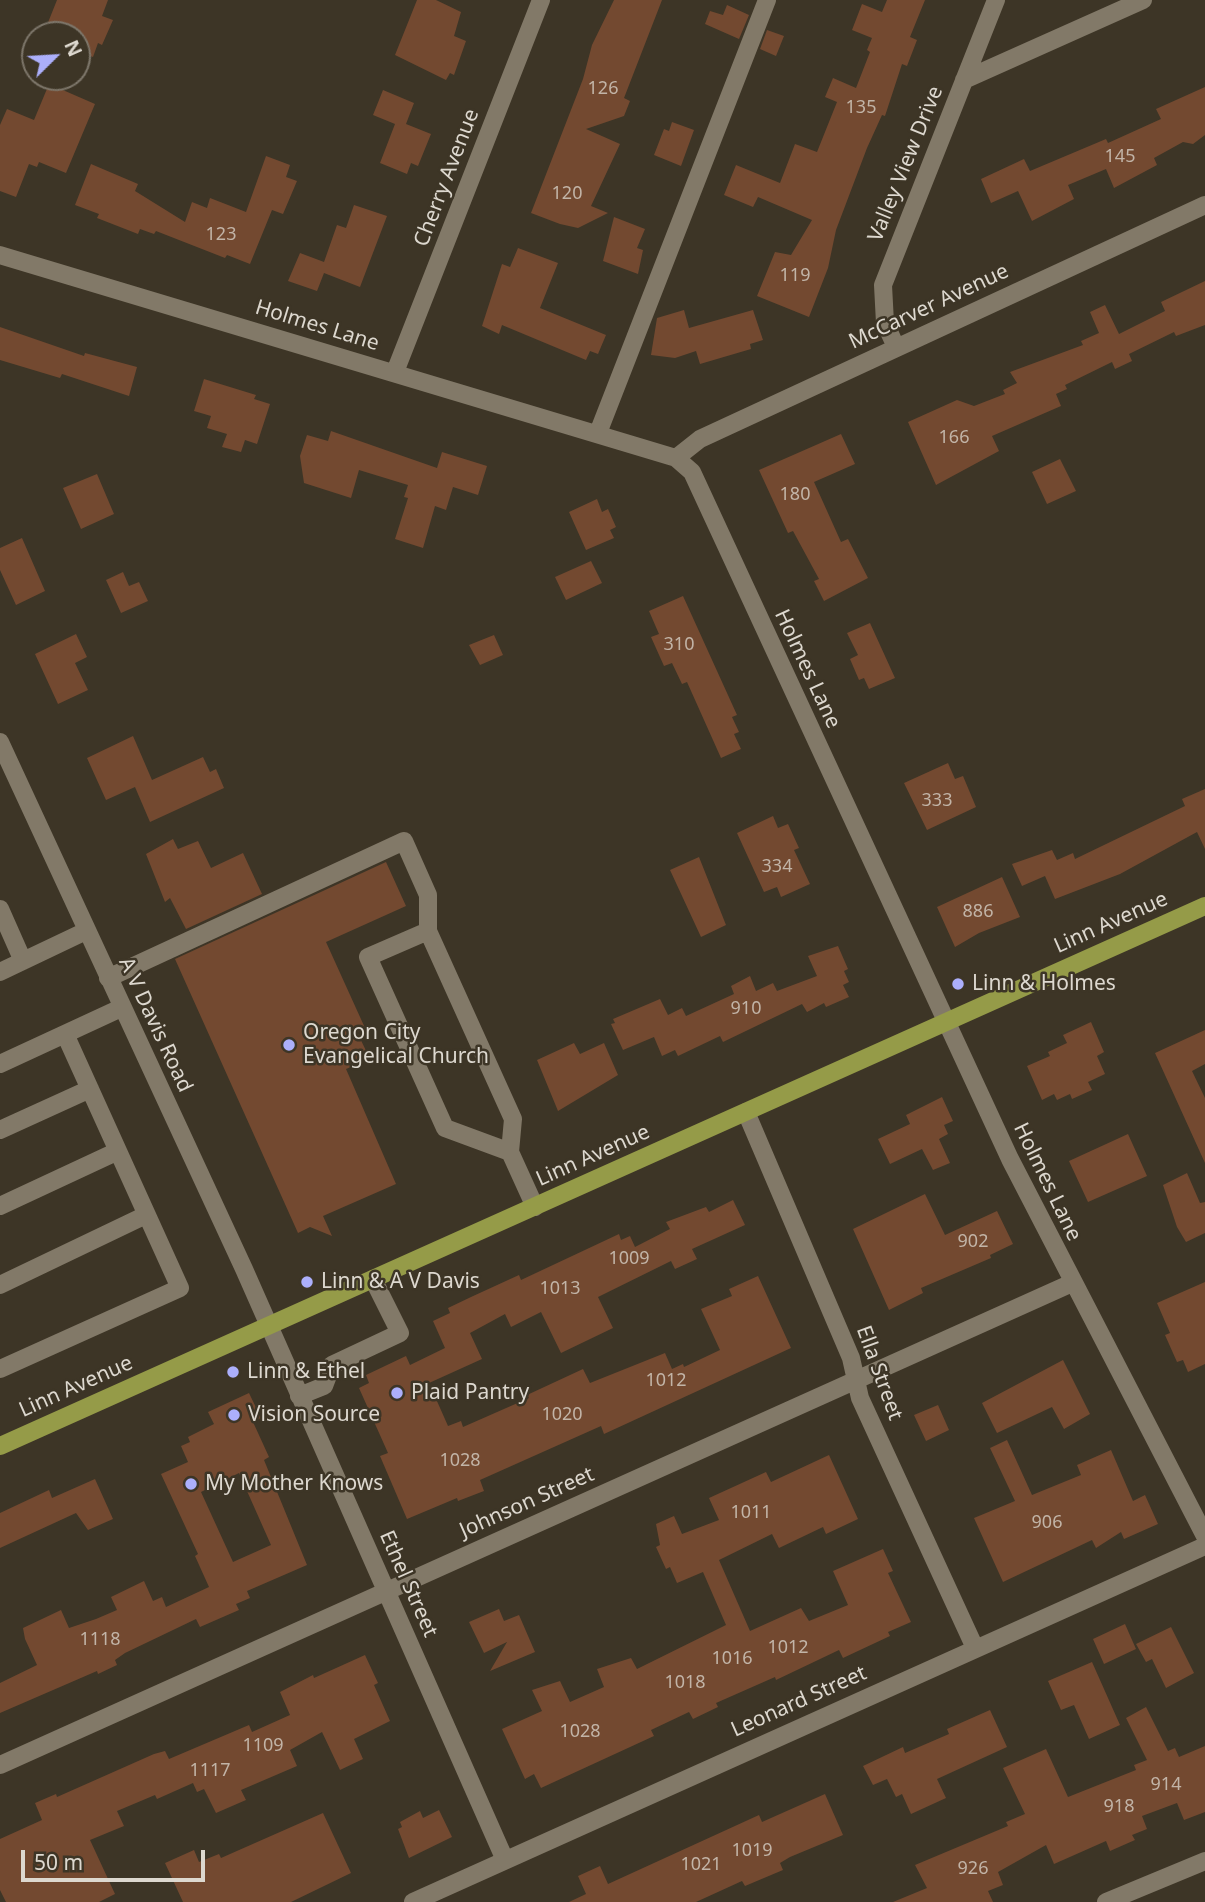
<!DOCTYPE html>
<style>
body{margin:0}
#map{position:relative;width:1205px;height:1902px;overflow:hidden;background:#3d3526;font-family:"Noto Sans",sans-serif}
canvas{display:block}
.north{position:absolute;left:21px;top:21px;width:70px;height:70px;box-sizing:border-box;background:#3d3526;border:2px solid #7d766a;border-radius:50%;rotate:66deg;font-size:19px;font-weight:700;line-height:28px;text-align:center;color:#ddd8cf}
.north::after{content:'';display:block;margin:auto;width:24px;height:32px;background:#acaffb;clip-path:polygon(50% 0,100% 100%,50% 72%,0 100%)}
.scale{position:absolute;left:21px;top:1850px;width:184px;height:32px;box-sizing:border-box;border:4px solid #ddd8cf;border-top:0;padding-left:9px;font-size:21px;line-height:24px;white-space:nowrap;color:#ddd8cf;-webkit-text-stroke:5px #3d3526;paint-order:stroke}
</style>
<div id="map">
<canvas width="1205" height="1902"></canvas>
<div class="north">N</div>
<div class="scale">50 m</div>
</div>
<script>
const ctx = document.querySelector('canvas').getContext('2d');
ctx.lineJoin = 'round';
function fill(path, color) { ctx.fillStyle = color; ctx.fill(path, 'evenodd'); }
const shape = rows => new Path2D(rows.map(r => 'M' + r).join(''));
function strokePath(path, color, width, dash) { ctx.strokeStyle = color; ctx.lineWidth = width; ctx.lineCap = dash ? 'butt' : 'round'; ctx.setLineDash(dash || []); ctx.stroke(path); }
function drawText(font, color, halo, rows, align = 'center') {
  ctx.font = font + ' "Noto Sans",sans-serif'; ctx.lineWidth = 5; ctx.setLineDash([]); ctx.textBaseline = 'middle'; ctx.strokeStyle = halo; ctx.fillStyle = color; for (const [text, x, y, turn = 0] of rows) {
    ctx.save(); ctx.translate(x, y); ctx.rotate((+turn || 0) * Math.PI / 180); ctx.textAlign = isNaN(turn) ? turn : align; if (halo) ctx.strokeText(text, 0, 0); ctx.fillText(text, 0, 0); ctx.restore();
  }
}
const building = shape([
 [57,0,108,0,102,16,113,20,102,45,98,43,93,57,77,51,77,35,43,35],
 [417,0,436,0,461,12,454,36,466,41,454,75,450,73,446,80,395,55],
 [614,0,662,0,624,98,630,101,624,116,586,129,620,144,591,206,608,213,578,228,560,224,531,213,583,79,592,45],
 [887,0,925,0,910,37,917,40,907,66,902,64,885,116,882,115,867,148,836,230,828,268,809,317,757,296,775,252,791,255,812,220,758,197,753,207,724,195,736,165,780,183,795,144,817,152,837,102,825,97,833,78,856,88,870,52,867,50,872,38,852,30,862,4,882,12],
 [727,5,749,15,739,39,705,24,710,11,723,15],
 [767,30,784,36,776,56,760,49],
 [49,84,95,104,66,173,39,162,37,167,29,164,16,197,0,191,0,125,7,109,34,120],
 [1205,87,1205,135,1193,144,1183,142,1154,158,1157,165,1114,188,1106,169,1068,185,1074,199,1032,221,1018,191,991,203,981,179,1024,159,1030,171,1106,139,1108,143,1161,119,1156,109],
 [383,90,414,103,406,124,431,134,418,166,411,163,407,174,380,163,395,124,373,115],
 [672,122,694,130,681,166,654,155,664,129,669,131],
 [266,156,290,165,286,177,297,181,283,214,272,210,250,264,227,255,225,258,156,231,154,234,140,229,138,234,97,218,99,214,75,205,91,164,138,184,135,191,185,222,192,202,207,208,210,198,246,212],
 [354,205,387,216,360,287,324,273,317,291,288,281,300,253,324,262,337,225,346,228],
 [614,217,645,229,637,248,643,250,638,274,603,261],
 [518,248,558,263,540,308,606,335,598,354,590,351,586,360,502,325,499,334,482,326,502,264,510,267],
 [1205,281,1205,325,1176,336,1174,332,1129,354,1132,361,1115,369,1112,362,1065,385,1067,389,1056,394,1061,406,992,436,999,451,936,485,908,422,957,400,974,406,1005,394,1003,390,1017,383,1010,372,1083,345,1081,341,1099,333,1090,312,1105,305,1119,334,1165,311,1161,302],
 [684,310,689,328,753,310,763,340,750,344,751,349,700,364,696,351,675,358,651,355,657,318],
 [0,327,84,356,85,353,137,367,129,396,62,374,60,378,0,360],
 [204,379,256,395,254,399,270,404,257,444,245,440,241,452,222,447,227,434,207,428,211,416,194,411],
 [331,431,437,468,442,452,487,466,478,495,453,487,446,510,435,506,423,548,395,539,408,498,404,497,408,485,359,470,351,498,304,483,300,456,307,435,328,441],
 [841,434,855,464,814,482,841,542,848,539,868,578,824,601,814,581,819,579,793,531,788,533,759,470],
 [1060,459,1076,491,1047,504,1032,472],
 [97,474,114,514,81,529,63,488],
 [597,499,602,512,608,509,616,527,610,530,614,538,586,550,569,512],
 [22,538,45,591,16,605,0,570,0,548],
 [591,561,602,583,566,600,555,577],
 [123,572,129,586,139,582,148,601,121,613,106,580],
 [683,596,737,715,732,717,739,732,734,734,741,749,721,758,687,682,682,684,672,663,664,666,651,637,659,634,649,611],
 [870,623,895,678,869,689,864,678,859,680,850,659,858,655,847,633],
 [76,634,87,657,75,663,88,690,58,704,35,654],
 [494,635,503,655,480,665,469,645],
 [133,736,152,780,203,757,210,772,216,769,224,788,150,822,135,787,106,800,87,758],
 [948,763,955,779,963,776,976,807,927,830,904,783],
 [1205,789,1205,849,1197,832,1120,874,1055,899,1045,876,1022,886,1012,864,1052,850,1057,860,1073,853,1075,859,1185,806,1182,799],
 [773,816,778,828,788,824,799,848,794,850,810,884,781,897,777,887,764,892,737,833],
 [173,839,178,849,198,841,211,868,243,853,262,894,186,929,170,898,165,902,146,854],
 [699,857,726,925,701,937,670,870],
 [386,862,406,906,326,942,365,1028,357,1032,370,1059,346,1069,396,1184,323,1216,332,1236,310,1227,298,1233,175,959],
 [1002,877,1020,917,979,933,955,947,937,907],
 [838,946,848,969,844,971,849,982,843,985,849,997,826,1007,824,1003,807,1012,802,1004,723,1042,720,1036,678,1056,675,1050,662,1056,654,1037,623,1050,611,1024,615,1023,613,1019,660,999,668,1015,682,1008,686,1016,734,994,731,986,750,976,756,991,773,983,777,991,817,976,808,956],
 [1091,1022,1104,1052,1097,1056,1105,1074,1088,1082,1092,1090,1072,1099,1070,1094,1057,1100,1054,1094,1042,1100,1027,1066,1050,1056,1048,1052,1067,1043,1063,1035],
 [1205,1030,1205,1064,1192,1071,1205,1098,1205,1163,1155,1053],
 [574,1043,580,1054,604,1043,618,1075,558,1111,537,1060],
 [942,1097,953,1121,944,1125,948,1134,939,1139,950,1163,933,1170,922,1149,890,1164,878,1139,910,1124,906,1115],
 [1128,1134,1147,1176,1088,1202,1069,1161],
 [1187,1173,1200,1203,1205,1202,1205,1233,1186,1242,1177,1227,1163,1185],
 [925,1194,945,1235,997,1211,1013,1244,990,1255,991,1258,921,1288,923,1293,889,1310,853,1229],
 [733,1200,745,1225,692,1249,697,1259,675,1269,671,1261,598,1297,613,1328,561,1353,541,1312,511,1327,505,1314,470,1333,482,1359,429,1383,448,1426,461,1421,463,1427,529,1398,527,1395,583,1369,590,1383,665,1353,672,1369,683,1364,684,1367,720,1350,701,1309,732,1296,729,1289,758,1276,791,1348,604,1434,601,1426,480,1480,484,1491,458,1501,457,1498,407,1519,380,1456,388,1453,359,1388,369,1383,366,1375,406,1356,410,1365,445,1348,433,1321,450,1313,448,1308,471,1297,519,1275,521,1280,619,1234,621,1240,630,1236,635,1247,670,1229,666,1222,706,1207,709,1212],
 [1205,1282,1205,1364,1188,1372,1183,1360,1177,1362,1165,1335,1170,1333,1157,1303],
 [1063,1360,1090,1414,1064,1429,1052,1407,997,1433,982,1403],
 [249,1393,261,1418,253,1422,269,1457,264,1460,307,1565,247,1591,250,1598,236,1604,239,1610,200,1627,196,1619,125,1653,115,1660,117,1665,98,1674,97,1671,0,1713,0,1683,37,1665,25,1639,23,1628,61,1610,69,1628,96,1619,117,1610,111,1597,144,1581,153,1601,162,1597,166,1607,209,1587,195,1556,198,1554,161,1474,188,1462,181,1446,190,1442,188,1437,214,1424,208,1412],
 [239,1473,271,1545,233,1562,201,1492],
 [938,1405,949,1430,926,1441,914,1415],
 [1007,1440,1032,1495,1081,1475,1077,1465,1111,1450,1133,1501,1145,1495,1158,1524,1124,1539,1121,1532,1096,1548,1092,1540,1003,1582,974,1518,1015,1501,990,1448],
 [829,1455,858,1519,826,1534,823,1527,779,1548,772,1534,719,1560,750,1631,801,1608,809,1621,848,1605,833,1571,883,1549,893,1571,888,1573,911,1622,888,1632,890,1636,843,1658,839,1650,776,1680,775,1677,716,1703,718,1707,693,1719,689,1712,651,1730,654,1736,541,1788,534,1774,525,1779,502,1729,542,1711,532,1690,560,1681,570,1702,604,1687,597,1669,631,1658,637,1669,726,1625,703,1572,677,1583,670,1567,666,1569,656,1547,660,1545,656,1524,674,1516,682,1534,719,1520,709,1498,766,1472,771,1482],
 [95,1479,113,1519,88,1530,76,1513,0,1548,0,1513,49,1490,52,1498],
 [499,1609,504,1621,519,1615,535,1652,490,1671,507,1642,484,1653,469,1622],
 [1125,1624,1136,1649,1104,1664,1093,1639],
 [1171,1627,1194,1673,1166,1688,1152,1659,1146,1662,1136,1644],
 [365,1655,378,1683,374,1685,390,1721,354,1739,363,1759,340,1770,322,1732,290,1750,297,1766,241,1790,246,1800,216,1813,204,1789,197,1792,193,1783,157,1799,155,1795,117,1811,124,1826,90,1840,115,1894,99,1902,6,1902,0,1890,0,1839,42,1820,35,1803,56,1794,57,1797,154,1754,165,1751,169,1759,249,1725,252,1732,290,1715,280,1692,313,1675,314,1678],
 [1092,1662,1120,1725,1089,1739,1074,1705,1061,1710,1048,1681],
 [1146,1707,1168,1751,1175,1748,1179,1757,1205,1746,1205,1812,1184,1820,1177,1803,1142,1816,1147,1829,1132,1835,1135,1840,1110,1851,1106,1841,1054,1864,1046,1845,998,1872,1003,1885,988,1891,993,1902,893,1902,927,1888,915,1865,1008,1826,1006,1822,1025,1814,1003,1768,1046,1749,1068,1797,1136,1770,1134,1765,1147,1760,1126,1718],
 [990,1710,1007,1747,937,1779,946,1798,911,1814,902,1794,896,1797,887,1779,873,1785,863,1766,903,1747,905,1753,949,1734,947,1729],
 [825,1794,843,1835,790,1857,780,1863,783,1870,745,1886,742,1881,696,1902,569,1902,586,1894,578,1876,600,1866,608,1884,759,1815,762,1822],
 [439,1810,452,1837,409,1858,398,1829,402,1827,400,1822,420,1811,423,1818],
 [323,1813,351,1873,291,1902,183,1902,165,1863,194,1850,199,1862,219,1854,221,1858]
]);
const minor = shape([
 [964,80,1143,0],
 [0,255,676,458,692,472,1010,1159,1205,1536],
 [896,347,885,323,883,285,996,0],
 [395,372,541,0],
 [598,433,767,0],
 [676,458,700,439,1205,205],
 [0,742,244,1269,505,1860],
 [0,909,23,961],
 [0,972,86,931],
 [108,978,404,841,428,895,428,931],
 [0,1064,121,1008],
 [746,1112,851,1358,860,1398,975,1648],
 [0,1130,90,1089],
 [510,1152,445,1128,368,957,428,931,513,1119,510,1152,535,1207],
 [0,1206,118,1151],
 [0,1285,146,1215],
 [0,1369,180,1288,65,1034],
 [299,1396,324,1386,332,1365,400,1333,373,1279],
 [0,1765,1072,1283],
 [413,1902,1205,1546],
 [1106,1902,1205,1861]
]);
const major = shape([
 [0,1446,1205,906]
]);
const markers = [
 [958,984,7,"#acaffb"],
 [289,1045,7,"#acaffb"],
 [307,1282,7,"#acaffb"],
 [233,1372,7,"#acaffb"],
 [397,1393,7,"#acaffb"],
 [234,1415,7,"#acaffb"],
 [191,1484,7,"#acaffb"]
];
const numberNames = [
 ["126",603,89],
 ["135",861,108],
 ["145",1120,157],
 ["120",567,194],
 ["123",221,235],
 ["119",795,276],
 ["166",954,438],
 ["180",795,495],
 ["310",679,645],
 ["333",937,801],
 ["334",777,867],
 ["886",978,912],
 ["910",746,1009],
 ["902",973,1242],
 ["1009",629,1259],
 ["1013",560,1289],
 ["1012",666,1381],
 ["1020",562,1415],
 ["1028",460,1461],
 ["1011",751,1513],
 ["906",1047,1523],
 ["1118",100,1640],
 ["1012",788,1648],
 ["1016",732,1659],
 ["1018",685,1683],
 ["1028",580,1732],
 ["1109",263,1746],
 ["1117",210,1771],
 ["914",1166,1785],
 ["918",1119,1807],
 ["1019",752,1851],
 ["1021",701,1865],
 ["926",973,1869]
];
const streetNames = [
 ["Valley View Drive",906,164,-68],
 ["Cherry Avenue",447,178,-69],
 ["McCarver Avenue",929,307,-25],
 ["Holmes Lane",317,326,17],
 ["Holmes Lane",807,669,65],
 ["Linn Avenue",1111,923,-24],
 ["A V Davis Road",155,1025,65],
 ["Linn Avenue",593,1156,-24],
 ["Holmes Lane",1047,1182,64],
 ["Ella Street",879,1373,70],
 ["Linn Avenue",76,1387,-24],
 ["Johnson Street",527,1503,-24],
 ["Ethel Street",408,1584,66],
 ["Leonard Street",799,1702,-24]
];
const poiNames = [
 ["Linn & Holmes",972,984],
 ["Oregon City",303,1033],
 ["Evangelical Church",303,1057],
 ["Linn & A V Davis",321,1282],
 ["Linn & Ethel",247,1372],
 ["Plaid Pantry",411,1393],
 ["Vision Source",248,1415],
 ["My Mother Knows",205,1484]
];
fill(building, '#734930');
strokePath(minor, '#827968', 18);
strokePath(major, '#959b48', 18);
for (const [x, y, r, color] of markers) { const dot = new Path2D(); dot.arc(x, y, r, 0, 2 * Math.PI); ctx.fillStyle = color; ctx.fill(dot); strokePath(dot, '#3d3526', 2.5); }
drawText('18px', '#c2b4a7', null, numberNames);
drawText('21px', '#ddd8cf', '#3d3526', streetNames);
drawText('21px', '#ddd8cf', '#3d3526', poiNames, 'left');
</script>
